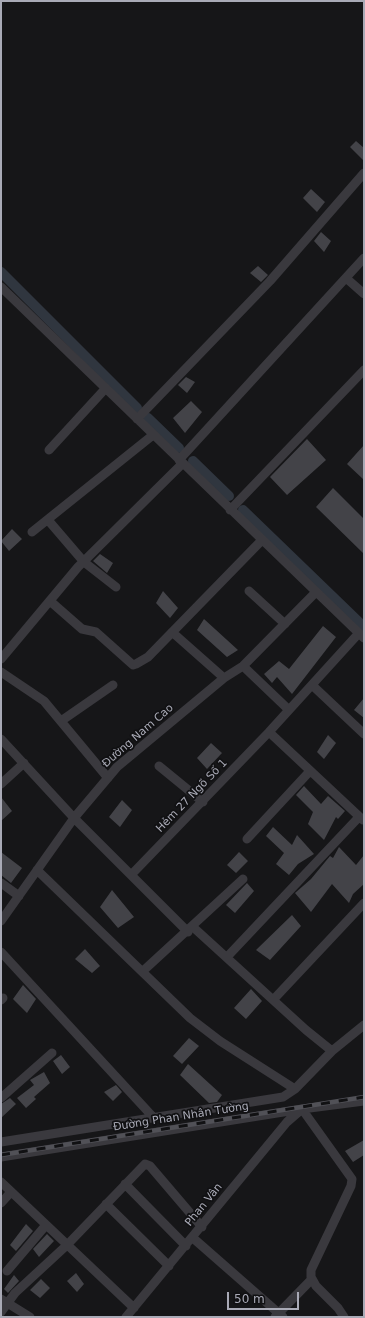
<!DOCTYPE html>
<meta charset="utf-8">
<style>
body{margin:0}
#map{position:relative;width:365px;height:1318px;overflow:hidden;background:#161618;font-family:"DejaVu Sans",sans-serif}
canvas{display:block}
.frame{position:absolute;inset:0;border:2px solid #a9aab6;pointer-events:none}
.scale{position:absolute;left:227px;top:1292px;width:72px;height:18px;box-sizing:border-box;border:2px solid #a9aab6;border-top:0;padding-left:5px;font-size:12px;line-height:14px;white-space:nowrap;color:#a9aab6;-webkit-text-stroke:3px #111113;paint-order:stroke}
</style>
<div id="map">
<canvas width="365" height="1318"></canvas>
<div class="frame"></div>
<div class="scale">50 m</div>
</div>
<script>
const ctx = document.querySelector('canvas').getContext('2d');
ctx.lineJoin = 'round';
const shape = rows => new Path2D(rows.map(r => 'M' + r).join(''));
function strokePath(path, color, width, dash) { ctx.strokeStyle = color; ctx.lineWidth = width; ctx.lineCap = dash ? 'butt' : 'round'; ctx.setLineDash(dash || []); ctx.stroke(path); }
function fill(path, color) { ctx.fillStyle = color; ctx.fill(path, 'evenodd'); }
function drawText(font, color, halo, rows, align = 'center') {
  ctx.font = font + ' "DejaVu Sans",sans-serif'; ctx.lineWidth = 3.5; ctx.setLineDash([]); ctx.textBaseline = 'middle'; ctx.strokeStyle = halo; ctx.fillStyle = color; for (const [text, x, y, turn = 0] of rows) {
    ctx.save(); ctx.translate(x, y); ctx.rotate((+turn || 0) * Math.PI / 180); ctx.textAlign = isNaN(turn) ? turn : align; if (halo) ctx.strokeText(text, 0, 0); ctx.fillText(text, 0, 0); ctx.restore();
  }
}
const canal = shape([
 [1,272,137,408],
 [148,418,179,448],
 [193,461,229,496],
 [243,510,364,627]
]);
const building = shape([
 [356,141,364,148,364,161,350,147],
 [311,189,325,202,317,212,303,198],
 [321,232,331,241,324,252,314,241],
 [258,266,268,275,261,282,250,273],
 [186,377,195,382,187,393,178,385],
 [191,401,202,412,185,433,173,418],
 [307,439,326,460,287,495,270,477],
 [364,445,364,480,347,464],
 [333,488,364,519,364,554,316,507],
 [12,529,22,539,9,551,1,541],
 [100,554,113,563,107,573,93,561],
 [163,591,178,608,170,618,156,603],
 [204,619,238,650,227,657,197,630],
 [323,626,336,637,292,694,277,677,272,683,264,674,279,661,289,669],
 [364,698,364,718,354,710],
 [328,735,336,743,324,759,317,752],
 [211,743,222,753,207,769,197,758],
 [304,786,321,804,328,796,345,811,338,819,336,817,324,840,308,824,313,812,296,795],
 [1,797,12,811,1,821],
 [122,800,132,810,120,827,109,817],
 [273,827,292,845,297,835,314,854,298,864,289,875,276,864,284,853,266,836],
 [339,847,356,865,364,855,364,884,353,894,349,903,332,884,311,912,295,893,311,879,330,856,333,858],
 [1,852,22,868,11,883,1,875],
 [239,852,248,861,236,873,227,865],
 [247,883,254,891,235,913,226,905],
 [112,890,134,917,118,928,100,907],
 [292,915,301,926,270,960,256,950],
 [85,949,100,966,92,973,75,959],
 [23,985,36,999,27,1013,13,999],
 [251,989,262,1001,246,1019,234,1008],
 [189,1038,199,1046,182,1064,173,1056],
 [61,1055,70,1067,62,1074,53,1061],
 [188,1064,222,1095,217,1102,209,1103,180,1075],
 [44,1072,50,1083,34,1097,36,1099,26,1108,17,1098,34,1085,30,1080],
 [116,1085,122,1092,113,1101,104,1092],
 [10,1098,16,1104,1,1118,1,1104],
 [364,1140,364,1155,353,1162,345,1151],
 [26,1224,33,1231,16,1251,10,1245],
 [47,1234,54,1241,39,1257,33,1249],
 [76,1273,84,1284,77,1292,67,1281],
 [14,1275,19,1281,8,1293,4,1289],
 [41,1279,50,1288,40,1298,30,1290]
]);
const minor = shape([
 [346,278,364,294],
 [1,287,364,638],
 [137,419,270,281,364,173],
 [49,450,105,389],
 [179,460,364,258],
 [230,510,364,370],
 [48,520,84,562,116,587],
 [32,532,153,435],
 [249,591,285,624],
 [50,601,82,629,96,632,133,665,136,664,148,657,262,540],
 [172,632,224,678],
 [1,659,78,567,182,464],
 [243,666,289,710],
 [1,672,44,701,108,778],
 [312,685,364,734],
 [61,721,113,685],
 [269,732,363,820],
 [1,739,74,818,188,932],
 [159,766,203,802],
 [1,784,24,763],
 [247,839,310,771],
 [37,870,190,1018,220,1041,295,1089],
 [131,875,269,732,359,633],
 [1,883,19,896],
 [1,921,74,818,117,767,224,678,243,666,316,592],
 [193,927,306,1030,332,1051],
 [1,952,153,1117],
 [227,957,359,817],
 [143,971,243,879],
 [1,1000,3,998],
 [273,1000,364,903],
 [1,1098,52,1053],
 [1,1142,283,1097,295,1089,332,1051,364,1025],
 [1,1157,302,1109,364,1101],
 [1,1182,134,1308],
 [125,1184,186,1246],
 [1,1203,11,1192],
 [106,1204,169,1266],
 [193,1238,283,1317],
 [7,1271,46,1225],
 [1,1299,30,1317],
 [1,1312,15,1293,67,1245,145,1164,150,1166,202,1227],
 [126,1317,287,1122,302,1109,352,1179,351,1186,311,1270,311,1277,316,1286,338,1308,344,1317],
 [275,1317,312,1279]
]);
const rail = shape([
 [1,1155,364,1097]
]);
const streetNames = [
 ["Đường Nam Cao",138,736,-41],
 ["Hẻm 27 Ngõ Số 1",192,796,-46],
 ["Đường Phan Nhân Tường",181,1117,-9],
 ["Phan Vân",204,1205,-51]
];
strokePath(canal, '#30363f', 10);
fill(building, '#434348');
strokePath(minor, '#3a393e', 9);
strokePath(rail, '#515157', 4.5);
strokePath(rail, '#111113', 3, [9]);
drawText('11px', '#a9aab6', '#111113', streetNames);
</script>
